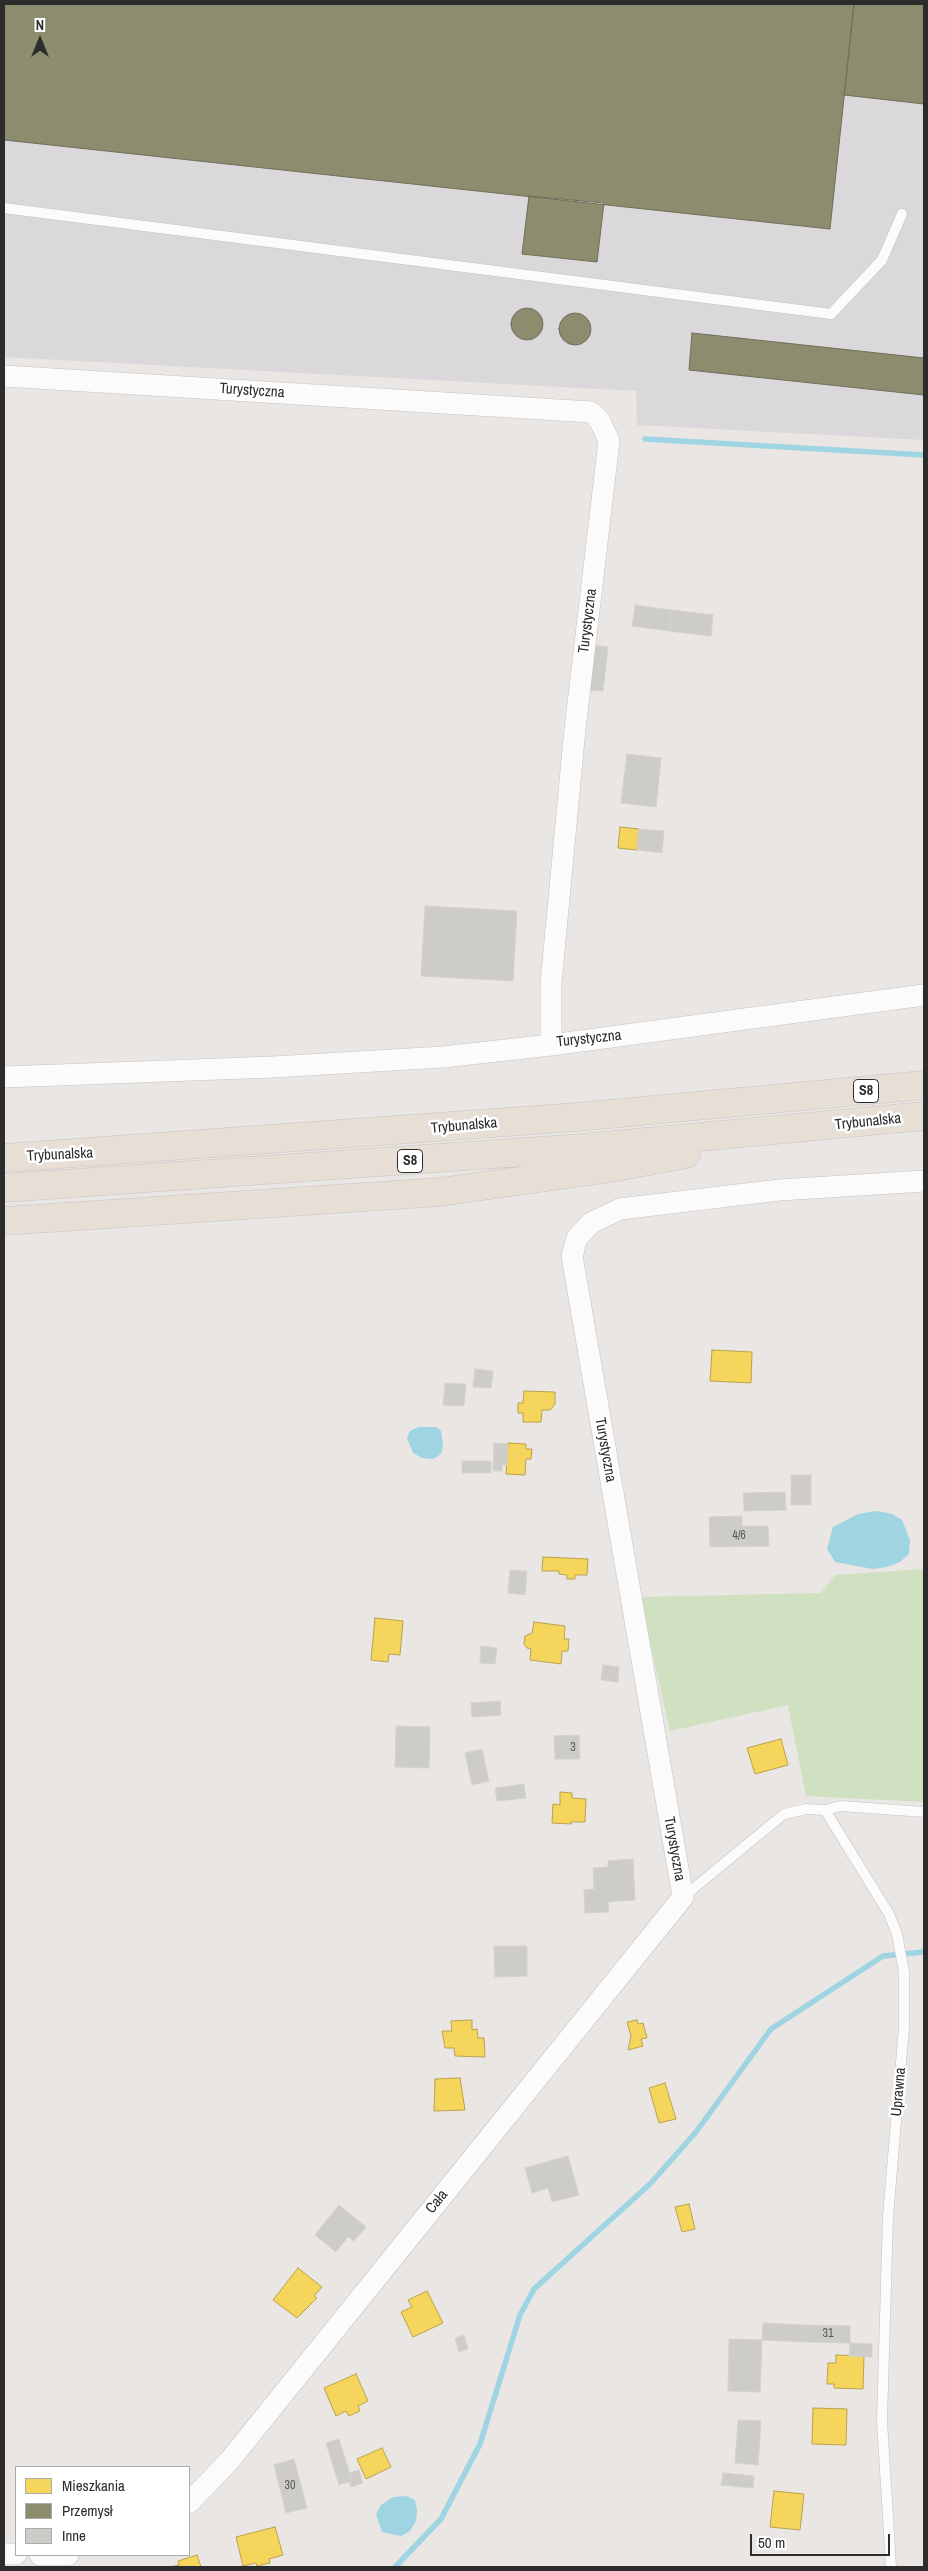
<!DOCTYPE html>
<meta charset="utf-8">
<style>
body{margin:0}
#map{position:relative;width:928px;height:2571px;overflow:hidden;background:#e9e6e3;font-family:"Archivo Narrow",sans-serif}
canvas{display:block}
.frame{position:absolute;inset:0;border:5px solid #2c2c2c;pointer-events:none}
.legend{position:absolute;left:15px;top:2466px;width:175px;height:90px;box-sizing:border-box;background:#fff;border:1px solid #ababab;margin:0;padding:6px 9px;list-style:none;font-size:15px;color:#2c2c2c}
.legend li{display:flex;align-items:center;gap:10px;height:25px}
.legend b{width:25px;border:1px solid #ababab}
.north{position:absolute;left:15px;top:15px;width:50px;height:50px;-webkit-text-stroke:4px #fff;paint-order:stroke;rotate:0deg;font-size:14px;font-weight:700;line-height:20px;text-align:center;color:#2c2c2c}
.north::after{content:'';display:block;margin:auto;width:18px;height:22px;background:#2c2c2c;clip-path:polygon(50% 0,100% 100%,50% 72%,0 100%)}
.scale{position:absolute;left:750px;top:2534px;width:140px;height:22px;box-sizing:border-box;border:2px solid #2c2c2c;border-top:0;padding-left:6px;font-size:15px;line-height:18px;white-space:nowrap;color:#2c2c2c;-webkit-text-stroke:4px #fff;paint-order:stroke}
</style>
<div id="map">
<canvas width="928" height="2571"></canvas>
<div class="frame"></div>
<ul class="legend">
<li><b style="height:14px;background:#f6d55c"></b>Mieszkania</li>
<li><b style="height:14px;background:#8c8c6e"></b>Przemysł</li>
<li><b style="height:14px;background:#ceccc9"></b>Inne</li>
</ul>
<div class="north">N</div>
<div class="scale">50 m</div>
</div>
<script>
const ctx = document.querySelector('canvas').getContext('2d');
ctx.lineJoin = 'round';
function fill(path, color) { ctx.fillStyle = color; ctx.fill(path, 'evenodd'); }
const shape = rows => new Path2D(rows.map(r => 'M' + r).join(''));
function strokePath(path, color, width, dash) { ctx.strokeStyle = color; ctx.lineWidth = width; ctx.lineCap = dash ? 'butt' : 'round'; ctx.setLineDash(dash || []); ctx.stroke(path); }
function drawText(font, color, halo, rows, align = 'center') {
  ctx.font = font + ' "Archivo Narrow",sans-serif'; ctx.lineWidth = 5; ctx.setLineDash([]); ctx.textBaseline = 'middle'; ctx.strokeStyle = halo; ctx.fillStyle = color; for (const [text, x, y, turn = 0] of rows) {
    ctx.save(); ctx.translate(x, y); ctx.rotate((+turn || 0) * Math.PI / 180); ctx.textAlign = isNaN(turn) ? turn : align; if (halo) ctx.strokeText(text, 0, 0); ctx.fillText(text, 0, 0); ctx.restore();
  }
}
const industrial = shape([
 [4,4,924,4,924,440,637,425,636,391,4,357]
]);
const green = shape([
 [924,1569,924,1802,806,1796,788,1705,670,1731,640,1597,821,1593,835,1575]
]);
const water = shape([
 [419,1427,436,1427,441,1431,443,1446,441,1454,433,1459,422,1458,413,1453,407,1438,410,1431],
 [877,1511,892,1514,902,1520,910,1540,909,1554,900,1562,887,1567,873,1569,835,1562,827,1549,833,1527,858,1514],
 [406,2496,415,2500,417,2510,416,2521,410,2531,401,2536,382,2532,376,2514,381,2505,393,2497]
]);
const homes = shape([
 [620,827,639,829,637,850,618,848,620,827],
 [712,1350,752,1352,751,1383,710,1381,712,1350],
 [524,1391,555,1392,555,1404,550,1410,542,1410,541,1422,523,1422,523,1413,518,1413,518,1403,523,1403,524,1391],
 [508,1443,526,1444,526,1449,532,1449,531,1459,526,1459,525,1475,506,1474,508,1443],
 [543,1557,588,1559,587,1575,575,1575,575,1579,567,1579,567,1575,559,1574,559,1571,542,1571,543,1557],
 [375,1618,403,1621,400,1655,389,1654,388,1662,371,1660,375,1618],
 [534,1622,565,1626,564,1639,569,1639,568,1651,562,1651,561,1664,530,1660,531,1649,527,1648,524,1644,525,1636,532,1633,534,1622],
 [781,1739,788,1765,755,1774,747,1748,781,1739],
 [560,1792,572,1793,572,1798,586,1799,585,1822,571,1822,571,1824,552,1823,553,1804,560,1805,560,1792],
 [472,2020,472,2030,477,2029,478,2038,484,2038,485,2057,455,2056,454,2048,445,2048,442,2031,452,2031,451,2021,472,2020],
 [637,2020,638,2024,643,2023,647,2038,641,2039,643,2046,628,2050,631,2036,627,2022,637,2020],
 [460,2078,465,2110,434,2111,435,2079,460,2078],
 [665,2083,676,2119,659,2123,649,2088,665,2083],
 [689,2204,695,2229,682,2232,675,2207,689,2204],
 [298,2268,322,2287,314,2296,317,2298,297,2318,273,2300,298,2268],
 [427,2291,443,2323,413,2337,401,2312,412,2307,408,2300,427,2291],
 [836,2355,864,2356,863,2389,834,2388,834,2384,827,2384,828,2363,836,2363,836,2355],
 [356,2374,368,2401,358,2406,360,2411,349,2416,346,2411,336,2416,324,2388,356,2374],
 [813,2408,847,2409,846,2445,812,2444,813,2408],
 [382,2448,391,2467,366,2479,357,2459,382,2448],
 [774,2491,804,2494,800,2530,770,2527,774,2491],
 [275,2527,283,2555,269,2559,270,2563,257,2566,256,2563,243,2566,236,2537,275,2527],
 [197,2555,201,2567,170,2567,179,2565,178,2561,197,2555]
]);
const industry = shape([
 [4,4,854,4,830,229,4,140,4,4],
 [854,4,924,4,924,104,844,95,854,4],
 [529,196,604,203,597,262,522,254,529,196],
 '511 324a16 16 0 1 1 32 0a16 16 0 1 1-32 0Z',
 '559 329a16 16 0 1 1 32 0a16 16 0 1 1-32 0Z',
 [692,333,924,358,924,395,689,370,692,333]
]);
const stream = shape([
 [645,439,924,455],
 [395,2567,441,2519,480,2444,520,2315,534,2289,650,2184,696,2132,771,2029,883,1956,924,1952]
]);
const building = shape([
 [635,605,671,610,669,631,632,626,635,605],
 [671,610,713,615,711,636,669,631,671,610],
 [592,645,608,647,603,691,587,690,592,645],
 [627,754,661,758,656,807,621,803,627,754],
 [639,829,664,831,662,853,637,850,639,829],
 [425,906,517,911,513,981,421,976,425,906],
 [475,1369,493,1371,491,1388,473,1387,475,1369],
 [445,1383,466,1384,464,1406,443,1405,445,1383],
 [494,1443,508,1444,507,1465,502,1465,502,1471,493,1471,494,1443],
 [462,1461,491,1461,491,1473,462,1473,462,1461],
 [791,1475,811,1475,811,1505,791,1505,791,1475],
 [785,1492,786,1510,744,1511,743,1493,785,1492],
 [742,1516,742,1526,768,1526,769,1546,710,1547,709,1517,742,1516],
 [510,1570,527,1571,525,1595,508,1593,510,1570],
 [481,1646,497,1648,495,1664,480,1663,481,1646],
 [603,1665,619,1667,618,1682,601,1680,603,1665],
 [500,1701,501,1715,472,1717,471,1703,500,1701],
 [396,1726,430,1727,429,1768,395,1767,396,1726],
 [579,1735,580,1759,555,1759,554,1736,579,1735],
 [482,1749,489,1781,472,1785,465,1753,482,1749],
 [524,1784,526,1798,497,1801,495,1788,524,1784],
 [633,1859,635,1900,608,1902,609,1912,585,1913,584,1890,594,1889,593,1868,608,1867,608,1861,633,1859],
 [494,1946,527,1946,527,1976,495,1977,494,1946],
 [568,2156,579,2195,552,2202,548,2188,532,2193,525,2168,568,2156],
 [339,2205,366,2227,354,2241,348,2237,336,2252,315,2235,339,2205],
 [763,2323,806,2325,805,2342,762,2340,763,2323],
 [806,2325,850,2326,850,2343,805,2342,806,2325],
 [464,2335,468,2349,459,2352,455,2338,464,2335],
 [729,2339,762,2340,760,2392,728,2391,729,2339],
 [850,2343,872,2344,872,2357,849,2356,850,2343],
 [738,2420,761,2421,758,2465,735,2463,738,2420],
 [339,2439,352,2481,339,2485,326,2443,339,2439],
 [294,2459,307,2508,286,2513,274,2465,294,2459],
 [359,2470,363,2483,351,2487,349,2482,352,2481,350,2473,359,2470],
 [723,2473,754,2476,753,2488,721,2485,723,2473]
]);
const lane = shape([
 [4,208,831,314,882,260,902,214],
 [825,1810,841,1806,924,1812],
 [683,1897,784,1814,806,1809,825,1810,889,1914,897,1934,904,1972,904,2027,888,2216,882,2421,891,2567]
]);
const street = shape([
 [4,376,591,412,600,421,609,441,575,729,551,983,551,1045],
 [4,1077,273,1067,443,1057,551,1045,924,995],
 [189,2503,230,2460,683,1897,572,1256,577,1238,591,1223,620,1209,779,1190,924,1181],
 [4,2554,16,2554],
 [40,2555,68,2555]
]);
const highway = shape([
 [4,1158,577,1117,924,1085],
 [4,1188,582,1148,924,1116],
 [4,1221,440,1192,611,1168,686,1154]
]);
const numberNames = [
 ["4/6",739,1536],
 ["3",573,1748],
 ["31",828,2334],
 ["30",290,2486]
];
const shields = [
 [866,1091,25],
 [410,1161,25]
];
const shieldNames = [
 ["S8",866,1091],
 ["S8",410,1161]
];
const streetNames = [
 ["Turystyczna",252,391,4],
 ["Turystyczna",588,621,-83],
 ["Turystyczna",589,1039,-6],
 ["Trybunalska",868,1122,-6],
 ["Trybunalska",464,1126,-5],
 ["Trybunalska",60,1155,-3],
 ["Turystyczna",605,1450,80],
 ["Turystyczna",674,1849,80],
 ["Uprawna",899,2092,-85],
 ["Cała",437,2202,-51]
];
fill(industrial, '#dad8da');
fill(green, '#cfe1c0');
fill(water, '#9fd4e3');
fill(homes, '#f6d55c');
strokePath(homes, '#b9a24e', 1);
fill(industry, '#8c8c6e');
strokePath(industry, '#6f6f5a', 1);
strokePath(stream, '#9fd4e3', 5.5);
fill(building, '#ceccc9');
strokePath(building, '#d4d2cf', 1);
strokePath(lane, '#c4c3c3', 11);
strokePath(street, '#c4c3c3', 22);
strokePath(highway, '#c5c4c2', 29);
strokePath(lane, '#fcfbfb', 10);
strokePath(street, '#fcfbfb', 21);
strokePath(highway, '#e7ded6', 28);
drawText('12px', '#565655', null, numberNames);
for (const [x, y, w] of shields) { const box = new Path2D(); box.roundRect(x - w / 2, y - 11.5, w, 23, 4); ctx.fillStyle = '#fff'; ctx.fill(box); strokePath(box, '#2c2c2c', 1); }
drawText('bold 14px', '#2c2c2c', null, shieldNames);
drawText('15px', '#2c2c2c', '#fff', streetNames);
</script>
